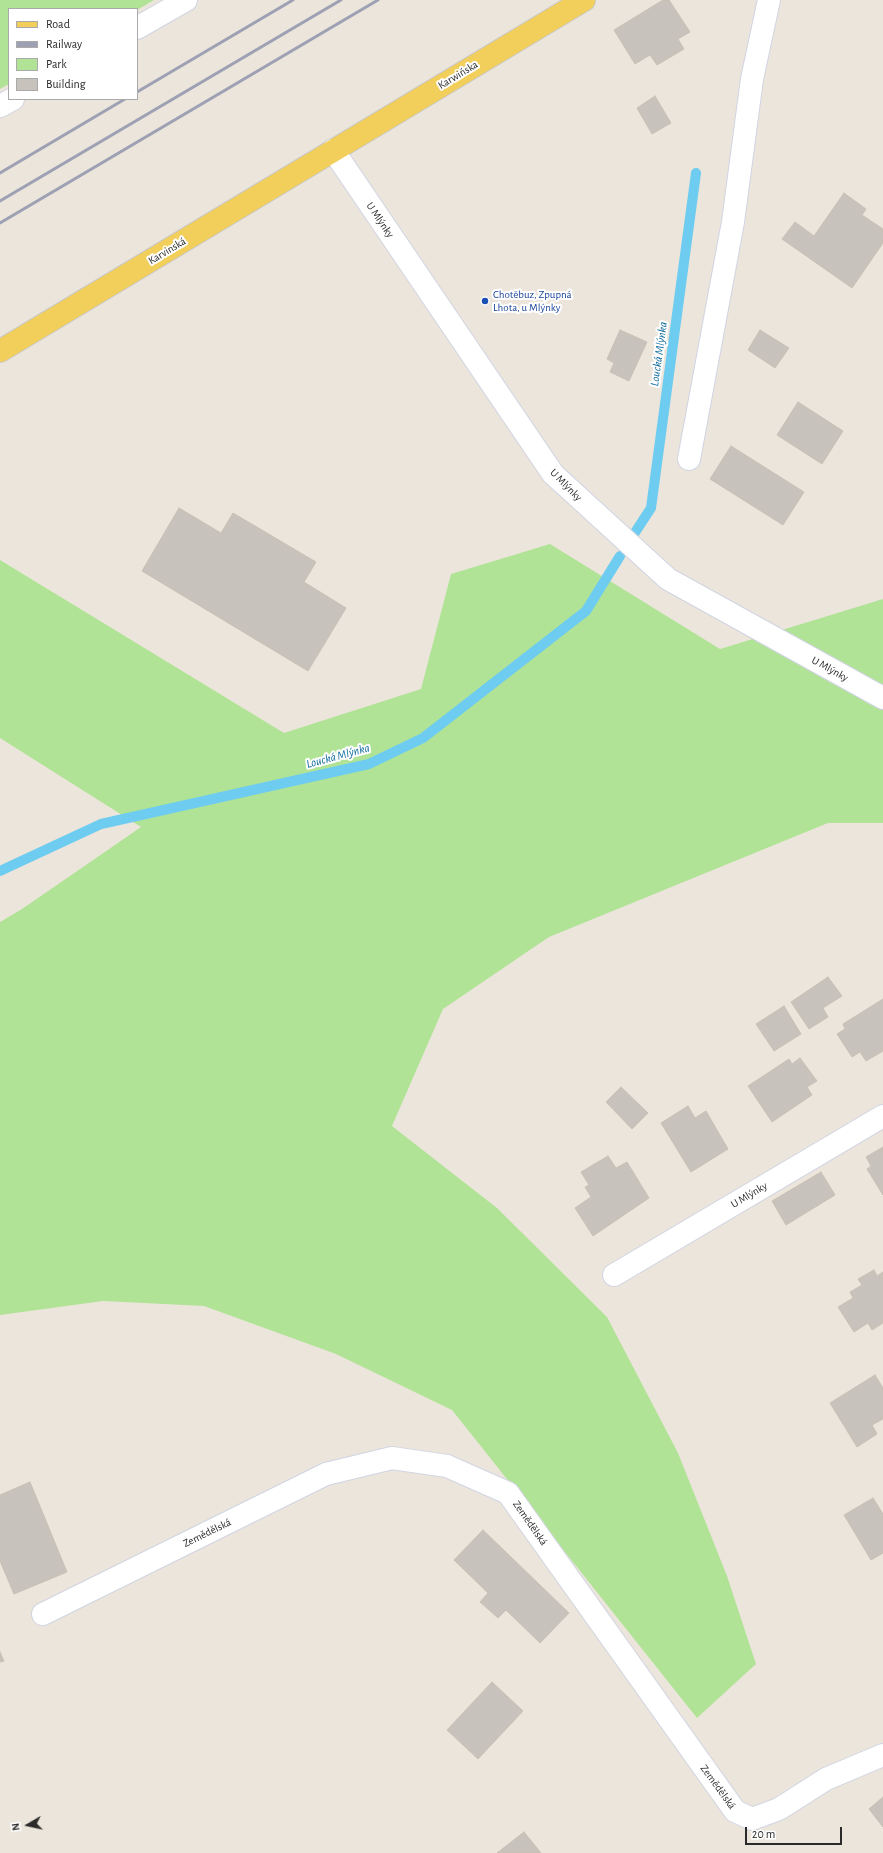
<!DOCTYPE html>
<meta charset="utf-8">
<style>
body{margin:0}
#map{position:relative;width:883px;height:1853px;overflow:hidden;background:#ece5db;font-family:"Alegreya Sans",sans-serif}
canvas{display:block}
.legend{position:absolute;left:8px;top:8px;width:130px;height:92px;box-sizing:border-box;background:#fff;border:1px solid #aaa;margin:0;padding:5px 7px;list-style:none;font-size:12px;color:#2a2a2a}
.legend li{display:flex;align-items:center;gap:8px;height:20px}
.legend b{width:20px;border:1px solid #aaa}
.north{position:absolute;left:8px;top:1805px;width:40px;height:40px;-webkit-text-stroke:3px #fff;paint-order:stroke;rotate:261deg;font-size:11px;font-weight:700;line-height:16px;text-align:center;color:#2a2a2a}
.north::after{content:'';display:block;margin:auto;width:14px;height:18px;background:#2a2a2a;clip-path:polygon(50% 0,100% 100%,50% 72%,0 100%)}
.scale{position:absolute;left:745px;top:1827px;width:97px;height:18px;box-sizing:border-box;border:2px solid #2a2a2a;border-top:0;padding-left:5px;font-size:12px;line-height:14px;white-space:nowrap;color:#2a2a2a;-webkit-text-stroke:3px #fff;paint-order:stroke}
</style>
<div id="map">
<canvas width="883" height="1853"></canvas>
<ul class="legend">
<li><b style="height:5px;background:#f2cf5b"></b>Road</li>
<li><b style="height:5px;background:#9ea1b4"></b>Railway</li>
<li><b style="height:11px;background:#b1e397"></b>Park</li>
<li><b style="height:11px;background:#c7c2bb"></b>Building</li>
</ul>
<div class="north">N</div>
<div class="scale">20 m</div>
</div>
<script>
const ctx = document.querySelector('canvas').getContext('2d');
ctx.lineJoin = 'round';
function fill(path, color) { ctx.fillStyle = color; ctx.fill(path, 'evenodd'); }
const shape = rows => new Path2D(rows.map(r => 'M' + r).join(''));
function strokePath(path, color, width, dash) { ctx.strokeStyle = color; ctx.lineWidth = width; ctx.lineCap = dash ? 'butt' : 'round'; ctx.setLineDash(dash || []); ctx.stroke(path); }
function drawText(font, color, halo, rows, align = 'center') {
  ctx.font = font + ' "Alegreya Sans",sans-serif'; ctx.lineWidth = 4; ctx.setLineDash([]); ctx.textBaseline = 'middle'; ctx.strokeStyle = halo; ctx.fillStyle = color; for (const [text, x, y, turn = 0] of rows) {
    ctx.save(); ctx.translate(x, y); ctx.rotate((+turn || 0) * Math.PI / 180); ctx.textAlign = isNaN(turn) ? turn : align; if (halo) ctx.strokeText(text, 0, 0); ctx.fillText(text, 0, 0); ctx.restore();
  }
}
const green = shape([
 [0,0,154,0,137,10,9,9,9,84,0,89],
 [550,544,720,649,883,599,883,823,828,823,549,937,443,1009,392,1126,497,1208,607,1317,678,1453,727,1576,756,1664,697,1718,452,1410,336,1354,204,1306,103,1301,0,1315,0,922,22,909,141,827,0,738,0,560,284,733,421,689,451,574]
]);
const stream = shape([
 [634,534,651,508,696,173],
 [0,871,101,824,369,764,423,738,586,611,620,556]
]);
const building = shape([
 [663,0,669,0,690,32,678,39,684,49,657,65,650,55,635,64,614,30,663,0],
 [655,96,671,123,652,134,637,108,655,96],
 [844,193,866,209,862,215,883,229,883,243,852,288,782,239,795,222,814,236,844,193],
 [620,330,647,342,629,381,610,372,614,363,607,359,620,330],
 [760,330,789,348,775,368,748,350,760,330],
 [798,402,843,431,822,464,777,435,798,402],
 [731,446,804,492,783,525,710,479,731,446],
 [179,508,221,533,233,513,316,562,304,582,346,608,308,671,142,571,179,508],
 [828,977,842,996,823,1008,828,1017,809,1029,791,1002,828,977],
 [883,999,883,1051,866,1061,860,1052,852,1057,837,1034,845,1029,843,1024,883,999],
 [784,1006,801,1034,774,1051,756,1024,784,1006],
 [800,1058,817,1081,807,1087,812,1095,772,1122,748,1086,789,1059,792,1064,800,1058],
 [621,1087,648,1113,632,1129,606,1102,621,1087],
 [688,1106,695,1118,706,1111,728,1149,691,1172,661,1123,688,1106],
 [883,1147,883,1195,867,1169,871,1166,866,1157,883,1147],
 [608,1156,616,1168,627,1162,649,1198,593,1236,575,1208,591,1197,585,1187,589,1185,581,1172,608,1156],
 [821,1172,835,1195,786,1225,772,1201,821,1172],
 [874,1270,877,1276,883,1272,883,1323,872,1330,868,1323,854,1332,838,1307,853,1298,850,1292,862,1285,858,1279,874,1270],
 [875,1375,883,1388,883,1419,872,1425,877,1434,857,1447,830,1403,875,1375],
 [30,1482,67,1572,14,1594,0,1561,0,1495,30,1482],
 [873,1498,883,1514,883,1553,871,1560,844,1515,873,1498],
 [483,1530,569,1613,540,1643,506,1610,498,1618,480,1602,488,1593,454,1560,483,1530],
 [0,1652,4,1661,0,1662,0,1652],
 [492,1682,523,1711,478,1759,447,1730,492,1682],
 [883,1797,883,1827,869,1809,883,1797],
 [524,1832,541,1853,497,1853,524,1832]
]);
const minor = shape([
 [137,28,186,0],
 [0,106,13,99],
 [333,150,553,474,668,579,883,698],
 [689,459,733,222,752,79,769,0],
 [614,1275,883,1116],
 [43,1614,326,1474,392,1458,447,1466,508,1493,735,1811,752,1819,779,1809,826,1779,883,1755]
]);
const major = shape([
 [0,351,584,0]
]);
const rail = shape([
 [137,92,293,0],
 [0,173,125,99],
 [0,201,341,0],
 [0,223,378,0]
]);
const markers = [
 [485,301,4,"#1a4fb4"]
];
const streetNames = [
 ["Karwińska",458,75,-31],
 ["U Mlýnky",380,220,56],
 ["Karvinská",167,251,-31],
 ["U Mlýnky",566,485,45],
 ["U Mlýnky",830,669,29],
 ["U Mlýnky",749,1195,-31],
 ["Zemědělská",530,1523,55],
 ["Zemědělská",207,1533,-26],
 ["Zemědělská",718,1787,54]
];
const transitNames = [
 ["Chotěbuz, Zpupná",493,295],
 ["Lhota, u Mlýnky",493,308]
];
const waterNames = [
 ["Loucká Mlýnka",659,354,-82],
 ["Loucká Mlýnka",338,756,-15]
];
fill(green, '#b1e397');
strokePath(stream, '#6dccef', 10);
fill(building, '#c7c2bb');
strokePath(building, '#c7c1b5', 1);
strokePath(minor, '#d1d4e3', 24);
strokePath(major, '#c8c8c8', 24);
strokePath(minor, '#fff', 22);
strokePath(major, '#f2cf5b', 22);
strokePath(rail, '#9ea1b4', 3);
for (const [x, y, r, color] of markers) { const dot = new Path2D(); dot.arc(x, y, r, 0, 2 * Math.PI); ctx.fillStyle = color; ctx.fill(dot); strokePath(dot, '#fff', 1.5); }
drawText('11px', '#2a2a2a', '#fff', streetNames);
drawText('11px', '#164399', '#fff', transitNames, 'left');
drawText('italic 12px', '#0c699b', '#fff', waterNames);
</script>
